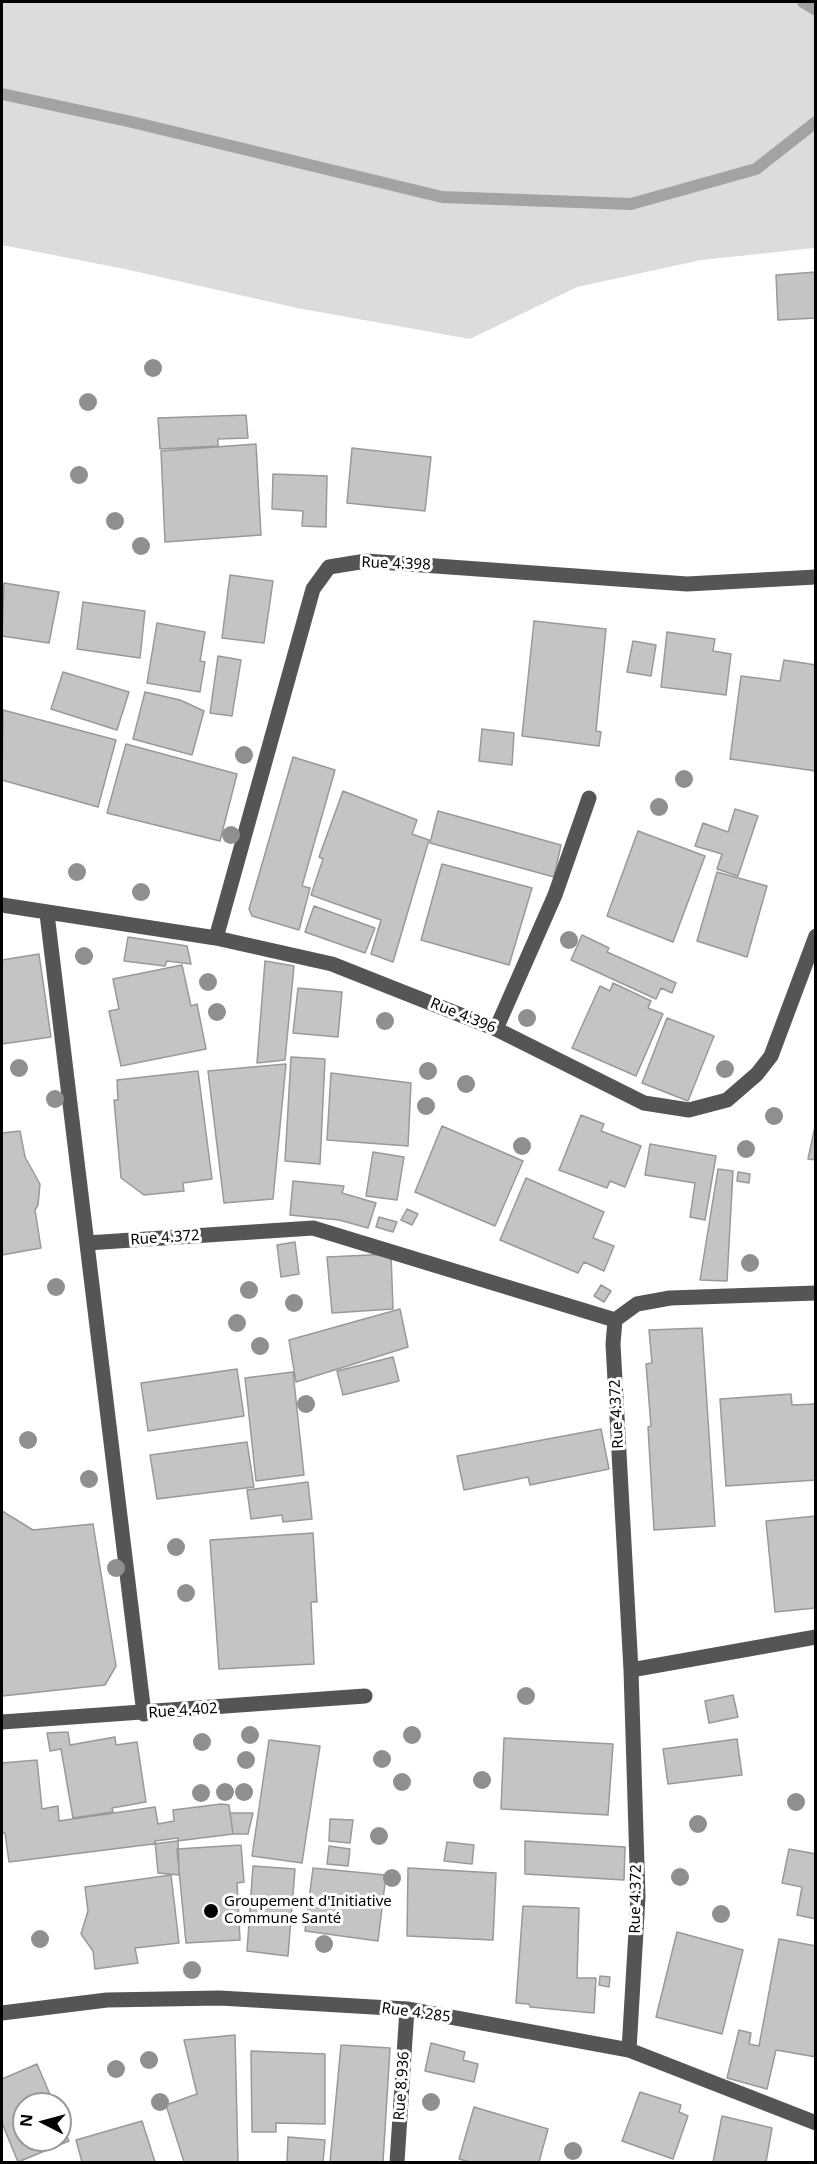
<!DOCTYPE html>
<meta charset="utf-8">
<style>
body{margin:0}
#map{position:relative;width:817px;height:2164px;overflow:hidden;background:#fff;font-family:"Noto Sans",sans-serif}
canvas{display:block}
.frame{position:absolute;inset:0;border:3px solid #000;pointer-events:none}
.north{position:absolute;left:12px;top:2092px;width:60px;height:60px;box-sizing:border-box;background:#fff;border:2px solid #999;border-radius:50%;rotate:276deg;font-size:16px;font-weight:700;line-height:24px;text-align:center;color:#000}
.north::after{content:'';display:block;margin:auto;width:21px;height:27px;background:#000;clip-path:polygon(50% 0,100% 100%,50% 72%,0 100%)}
</style>
<div id="map">
<canvas width="817" height="2164"></canvas>
<div class="frame"></div>
<div class="north">N</div>
</div>
<script>
const ctx = document.querySelector('canvas').getContext('2d');
ctx.lineJoin = 'round';
function fill(path, color) { ctx.fillStyle = color; ctx.fill(path, 'evenodd'); }
const shape = rows => new Path2D(rows.map(r => 'M' + r).join(''));
function strokePath(path, color, width, dash) { ctx.strokeStyle = color; ctx.lineWidth = width; ctx.lineCap = dash ? 'butt' : 'round'; ctx.setLineDash(dash || []); ctx.stroke(path); }
function drawText(font, color, halo, rows, align = 'center') {
  ctx.font = font + ' "Noto Sans",sans-serif'; ctx.lineWidth = 6; ctx.setLineDash([]); ctx.textBaseline = 'middle'; ctx.strokeStyle = halo; ctx.fillStyle = color; for (const [text, x, y, turn = 0] of rows) {
    ctx.save(); ctx.translate(x, y); ctx.rotate((+turn || 0) * Math.PI / 180); ctx.textAlign = isNaN(turn) ? turn : align; if (halo) ctx.strokeText(text, 0, 0); ctx.fillText(text, 0, 0); ctx.restore();
  }
}
const green = shape([
 [2,2,815,2,815,248,701,260,577,287,470,339,297,308,125,269,2,245]
]);
const stream = shape([
 [803,2,816,10],
 [2,94,132,122,442,197,631,204,756,169,816,122]
]);
const building = shape([
 [816,272,816,318,778,320,776,275,816,272],
 [246,415,248,438,218,439,218,446,160,449,158,418,246,415],
 [256,444,261,535,165,542,161,451,256,444],
 [352,448,431,457,425,511,347,503,352,448],
 [273,474,327,476,326,527,302,526,303,511,272,509,273,474],
 [230,575,273,581,264,643,222,638,230,575],
 [4,583,59,592,49,643,2,636,4,583],
 [83,602,145,611,140,658,77,649,83,602],
 [534,621,606,629,596,731,601,732,599,746,522,736,534,621],
 [157,623,205,632,200,661,205,662,200,692,147,683,157,623],
 [667,632,715,639,713,651,731,654,726,695,661,687,667,632],
 [633,641,656,645,651,676,627,672,633,641],
 [218,656,241,660,232,716,210,713,218,656],
 [784,660,816,665,816,771,730,759,741,676,780,681,784,660],
 [63,672,129,692,117,730,51,709,63,672],
 [145,692,180,700,204,711,192,755,133,739,145,692],
 [3,710,116,740,98,807,2,780,3,710],
 [482,729,514,733,512,765,479,761,482,729],
 [126,744,237,774,220,841,107,813,126,744],
 [293,757,335,770,302,886,310,888,299,930,252,916,249,909,293,757],
 [343,791,417,820,412,834,429,840,393,962,371,954,381,920,311,895,323,859,319,857,343,791],
 [735,809,758,816,738,876,717,869,722,854,695,846,703,823,728,832,735,809],
 [438,811,561,845,554,877,430,843,438,811],
 [638,831,705,856,673,942,607,916,638,831],
 [442,864,532,888,509,965,421,940,442,864],
 [717,872,767,886,747,957,697,941,717,872],
 [314,906,375,928,365,953,305,932,314,906],
 [582,935,609,948,607,952,676,983,672,993,661,988,656,999,571,960,582,935],
 [128,937,187,946,191,964,167,961,165,966,124,961,128,937],
 [39,954,51,1037,2,1044,2,960,39,954],
 [265,961,294,966,285,1060,257,1063,265,961],
 [182,965,191,1006,197,1004,206,1049,121,1066,109,1011,119,1009,113,979,182,965],
 [613,983,651,1001,648,1008,663,1014,636,1076,572,1048,600,986,610,991,613,983],
 [298,988,342,992,338,1037,293,1033,298,988],
 [667,1018,714,1036,688,1101,642,1083,667,1018],
 [291,1057,325,1059,320,1164,285,1161,291,1057],
 [286,1064,273,1199,224,1203,208,1071,286,1064],
 [198,1071,212,1179,183,1183,184,1191,144,1195,121,1178,114,1100,118,1100,117,1080,198,1071],
 [331,1073,411,1083,408,1146,327,1140,331,1073],
 [581,1115,604,1124,601,1131,641,1146,625,1187,610,1181,607,1188,559,1170,581,1115],
 [816,1122,816,1160,808,1159,816,1122],
 [442,1126,523,1161,495,1226,415,1192,442,1126],
 [20,1131,25,1157,40,1184,38,1205,35,1210,41,1248,2,1255,2,1133,20,1131],
 [650,1144,716,1156,705,1220,690,1217,695,1183,645,1175,650,1144],
 [373,1152,404,1157,397,1200,366,1196,373,1152],
 [718,1169,733,1171,727,1281,700,1280,718,1169],
 [738,1172,750,1174,749,1183,737,1181,738,1172],
 [526,1178,604,1212,593,1238,614,1246,604,1271,584,1262,578,1273,500,1240,526,1178],
 [293,1181,344,1186,342,1193,376,1203,368,1228,339,1220,290,1215,293,1181],
 [407,1209,418,1214,412,1225,401,1220,407,1209],
 [379,1217,397,1222,393,1232,376,1227,379,1217],
 [295,1242,299,1274,281,1277,277,1245,295,1242],
 [391,1254,393,1309,332,1313,327,1257,391,1254],
 [601,1285,611,1291,604,1302,594,1296,601,1285],
 [400,1309,408,1347,296,1382,289,1340,400,1309],
 [702,1328,715,1526,654,1530,648,1427,651,1426,646,1364,652,1363,649,1330,702,1328],
 [393,1357,399,1381,343,1395,337,1371,393,1357],
 [237,1369,244,1416,148,1431,141,1383,237,1369],
 [293,1372,304,1475,256,1481,245,1378,293,1372],
 [791,1394,792,1405,816,1404,816,1480,726,1486,720,1399,791,1394],
 [601,1429,609,1469,530,1485,528,1477,464,1490,457,1456,601,1429],
 [247,1442,254,1487,157,1499,150,1455,247,1442],
 [308,1482,312,1519,283,1522,282,1515,251,1519,247,1490,308,1482],
 [2,1511,33,1530,93,1524,116,1666,105,1685,2,1696,2,1511],
 [816,1516,816,1608,775,1612,766,1521,816,1516],
 [313,1533,317,1602,311,1602,314,1664,219,1669,210,1540,313,1533],
 [733,1695,738,1717,709,1723,705,1701,733,1695],
 [68,1732,70,1745,115,1737,116,1745,137,1742,146,1802,112,1808,113,1812,73,1818,61,1749,50,1751,47,1733,68,1732],
 [504,1738,613,1744,608,1815,501,1809,504,1738],
 [737,1739,742,1775,668,1784,663,1749,737,1739],
 [269,1740,320,1746,302,1863,252,1856,269,1740],
 [37,1760,42,1809,58,1806,59,1821,155,1807,158,1824,174,1821,173,1810,221,1804,229,1805,233,1834,9,1862,5,1833,2,1833,2,1763,37,1760],
 [230,1813,253,1813,248,1834,233,1834,230,1813],
 [330,1819,353,1820,350,1843,329,1841,330,1819],
 [178,1838,179,1875,158,1873,155,1841,178,1838],
 [525,1841,625,1847,624,1880,525,1874,525,1841],
 [447,1842,474,1845,472,1864,444,1861,447,1842],
 [241,1845,244,1882,237,1883,240,1940,186,1943,177,1849,241,1845],
 [329,1846,350,1849,348,1866,327,1864,329,1846],
 [789,1849,816,1854,816,1919,797,1915,802,1887,782,1883,789,1849],
 [253,1866,295,1869,288,1956,247,1951,253,1866],
 [313,1868,386,1875,378,1941,305,1931,313,1868],
 [408,1868,496,1873,493,1940,407,1936,408,1868],
 [171,1875,179,1943,135,1948,138,1963,95,1969,93,1951,81,1934,88,1911,85,1887,171,1875],
 [523,1906,579,1908,577,1978,596,1978,594,2013,530,2007,529,2004,516,2003,523,1906],
 [677,1932,743,1950,722,2034,656,2017,677,1932],
 [779,1939,816,1946,816,2057,776,2050,767,2089,727,2078,739,2030,751,2033,749,2044,759,2046,779,1939],
 [600,1976,610,1977,609,1987,599,1985,600,1976],
 [235,2035,238,2162,184,2162,166,2105,197,2094,184,2040,235,2035],
 [431,2043,465,2052,463,2060,478,2064,474,2082,425,2071,431,2043],
 [341,2045,390,2048,383,2162,330,2162,341,2045],
 [251,2051,325,2054,325,2124,276,2123,276,2132,252,2132,251,2051],
 [37,2064,54,2104,24,2104,24,2140,60,2140,60,2120,69,2141,18,2162,2,2123,2,2079,37,2064],
 [640,2092,681,2105,679,2112,688,2116,673,2159,622,2141,640,2092],
 [474,2107,548,2129,539,2162,470,2162,459,2159,474,2107],
 [722,2116,772,2128,766,2162,713,2162,722,2116],
 [142,2121,155,2162,82,2162,76,2140,142,2121],
 [288,2137,325,2140,323,2162,287,2162,288,2137]
]);
const minor = shape([
 [2,905,216,938,332,964,496,1029,644,1103,689,1110,727,1100,757,1074,771,1056,816,936],
 [47,914,144,1714],
 [216,938,313,589,329,567,366,561,687,584,816,577],
 [496,1029,555,895,589,798],
 [87,1243,313,1228,615,1320,613,1344,631,1670,638,1897,629,2050],
 [615,1320,637,1304,670,1298,816,1293],
 [631,1670,816,1637],
 [2,1722,365,1696],
 [2,2013,107,2000,220,1998,407,2009,629,2050,816,2123],
 [397,2162,407,2009]
]);
const trees = [
 [153,368],
 [88,402],
 [79,475],
 [115,521],
 [141,546],
 [244,755],
 [684,779],
 [659,807],
 [231,835],
 [77,872],
 [141,892],
 [569,940],
 [84,956],
 [208,982],
 [217,1012],
 [527,1018],
 [385,1021],
 [19,1068],
 [725,1069],
 [428,1071],
 [466,1084],
 [55,1099],
 [426,1106],
 [774,1116],
 [522,1146],
 [746,1149],
 [750,1263],
 [56,1287],
 [249,1290],
 [294,1303],
 [237,1323],
 [260,1346],
 [306,1404],
 [28,1440],
 [89,1479],
 [176,1547],
 [116,1568],
 [186,1593],
 [526,1696],
 [250,1735],
 [412,1735],
 [202,1742],
 [382,1759],
 [246,1760],
 [482,1780],
 [402,1782],
 [225,1792],
 [244,1792],
 [201,1793],
 [796,1802],
 [698,1824],
 [379,1836],
 [680,1877],
 [392,1878],
 [721,1914],
 [40,1939],
 [324,1944],
 [192,1970],
 [149,2060],
 [116,2069],
 [160,2102],
 [431,2102],
 [573,2151]
];
const markers = [
 [211,1911,8,"#000"]
];
const streetNames = [
 ["Rue 4.398",396,564,2],
 ["Rue 4.396",463,1016,22],
 ["Rue 4.372",165,1238,-4],
 ["Rue 4.372",617,1414,-93],
 ["Rue 4.402",183,1711,-4],
 ["Rue 4.372",636,1899,-89],
 ["Rue 4.285",416,2013,8],
 ["Rue 8.936",402,2086,-86]
];
const poiNames = [
 ["Groupement d'Initiative",224,1902],
 ["Commune Santé",224,1919]
];
fill(green, '#dcdcdc');
strokePath(stream, '#a3a3a3', 12);
fill(building, '#c4c4c4');
strokePath(building, '#999', 1.5);
strokePath(minor, '#555', 15);
ctx.fillStyle = '#8f8f8f';
for (const [x, y] of trees) { ctx.beginPath(); ctx.arc(x, y, 9, 0, 2 * Math.PI); ctx.fill(); }
for (const [x, y, r, color] of markers) { const dot = new Path2D(); dot.arc(x, y, r, 0, 2 * Math.PI); ctx.fillStyle = color; ctx.fill(dot); strokePath(dot, '#fff', 2); }
drawText('15px', '#000', '#fff', streetNames);
drawText('15px', '#000', '#fff', poiNames, 'left');
</script>
